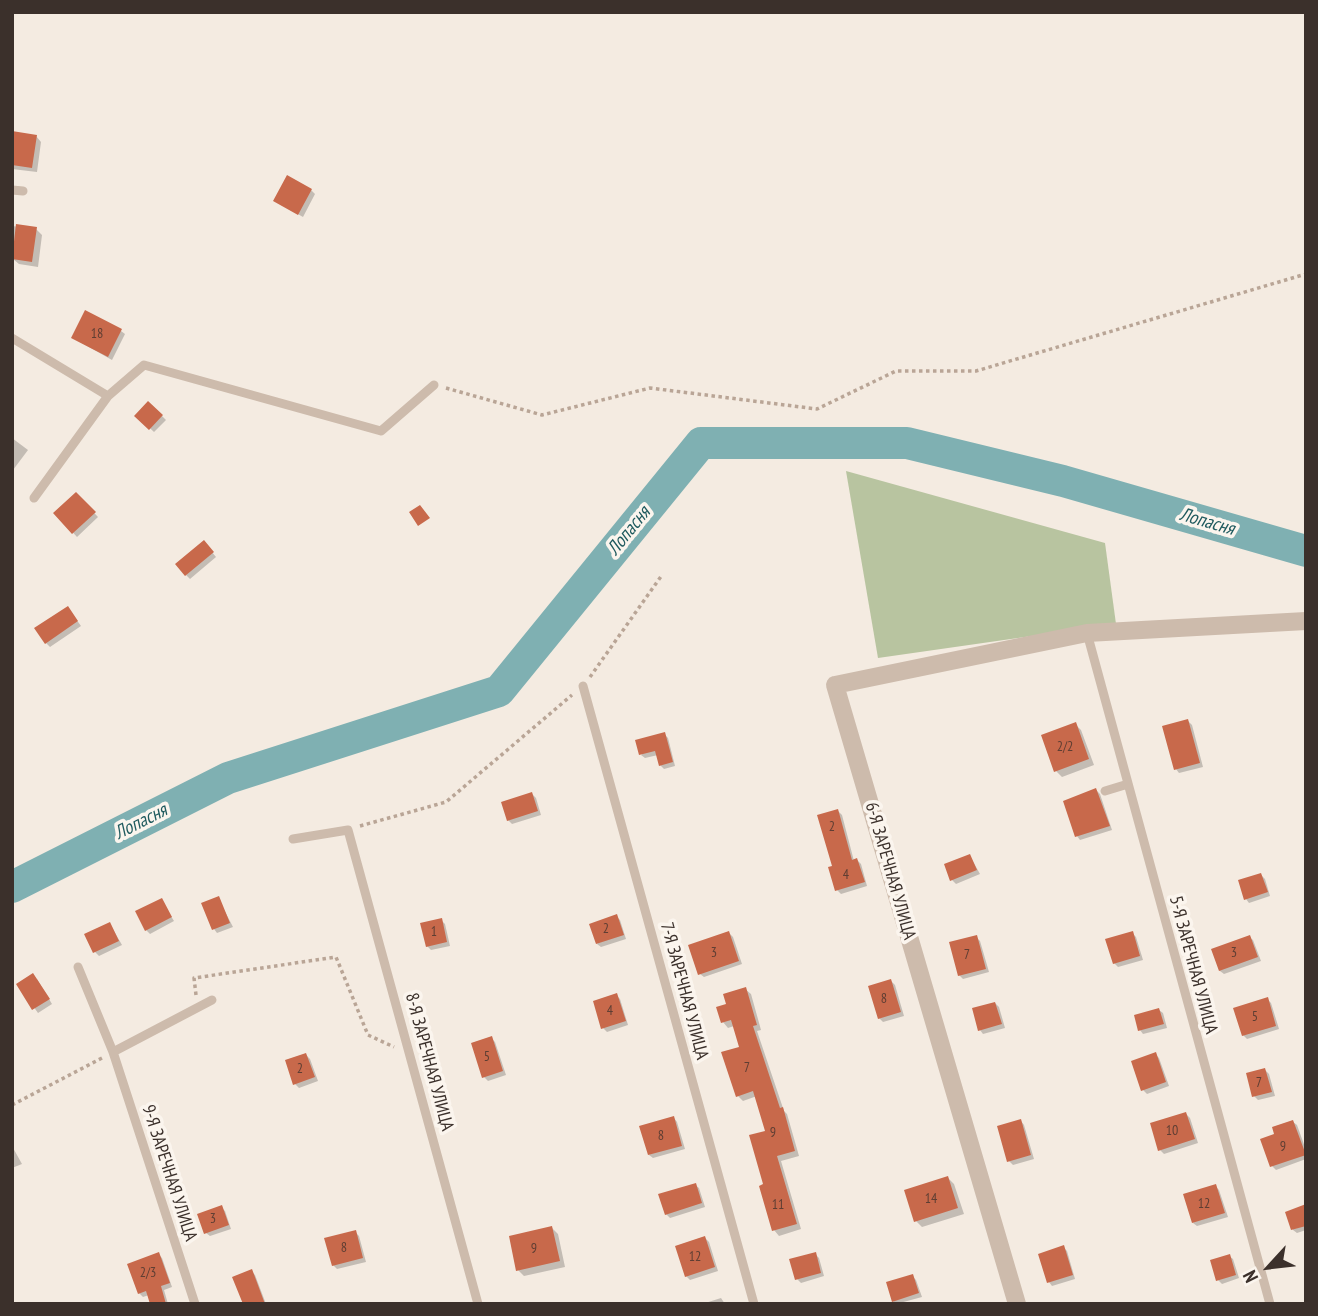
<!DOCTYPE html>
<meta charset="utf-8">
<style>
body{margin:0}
#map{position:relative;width:1318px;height:1316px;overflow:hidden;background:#f4ebe1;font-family:"PT Sans Narrow",sans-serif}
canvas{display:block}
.frame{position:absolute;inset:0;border:14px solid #3b302b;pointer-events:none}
.north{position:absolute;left:1234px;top:1232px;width:70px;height:70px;-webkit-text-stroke:5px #fbf5ee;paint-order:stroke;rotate:243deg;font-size:19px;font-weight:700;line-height:28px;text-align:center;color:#3b302b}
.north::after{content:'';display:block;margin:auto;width:24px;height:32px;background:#3b302b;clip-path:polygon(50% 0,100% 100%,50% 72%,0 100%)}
</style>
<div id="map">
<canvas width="1318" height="1316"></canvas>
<div class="frame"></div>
<div class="north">N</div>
</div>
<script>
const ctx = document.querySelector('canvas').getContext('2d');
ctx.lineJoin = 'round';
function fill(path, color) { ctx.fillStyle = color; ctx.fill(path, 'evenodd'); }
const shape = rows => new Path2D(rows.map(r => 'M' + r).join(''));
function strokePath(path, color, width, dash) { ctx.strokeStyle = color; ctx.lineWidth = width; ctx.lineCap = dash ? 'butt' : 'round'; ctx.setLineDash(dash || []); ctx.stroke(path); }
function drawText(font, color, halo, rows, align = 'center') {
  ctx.font = font + ' "PT Sans Narrow",sans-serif'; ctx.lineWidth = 7; ctx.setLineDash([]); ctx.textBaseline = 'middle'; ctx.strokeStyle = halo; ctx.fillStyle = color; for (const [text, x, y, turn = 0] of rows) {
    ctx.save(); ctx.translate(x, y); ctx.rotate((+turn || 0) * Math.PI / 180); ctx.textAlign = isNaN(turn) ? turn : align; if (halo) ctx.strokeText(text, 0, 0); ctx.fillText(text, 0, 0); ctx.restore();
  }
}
const green = shape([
 [846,471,1105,543,1116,624,878,658]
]);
const shadow = shape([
 [12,132,36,136,41,142,37,172,12,169],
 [311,190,315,194,303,217,275,201],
 [12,226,36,229,42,235,38,267,19,264,13,259],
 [121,331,125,334,112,360,73,338],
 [149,403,166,420,154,432,137,416],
 [12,438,28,450,13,470,12,470],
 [76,494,98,517,77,537,55,513],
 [207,546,216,557,190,579,186,575],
 [71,612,81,626,50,647,46,643],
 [1188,721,1192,725,1203,767,1179,773,1176,769],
 [1075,724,1081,730,1094,765,1062,777,1056,771],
 [664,734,668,738,675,766,664,769,660,765,658,755,645,758,641,755],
 [1096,790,1100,794,1112,830,1080,840,1077,836],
 [532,794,536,798,541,815,512,824,508,820],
 [838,811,842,815,854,861,857,860,861,864,867,886,841,894,837,890,834,867],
 [970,856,980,874,956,884,952,880],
 [1261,875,1265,879,1270,896,1249,903,1246,899],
 [218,898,233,927,217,933,214,929],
 [161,900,174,921,150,934,146,930],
 [616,916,620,920,626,939,601,947,597,944],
 [441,920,445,924,450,946,431,950,427,946],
 [110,924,122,945,99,956,95,952],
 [729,933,733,937,742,964,704,977,700,974],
 [1132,933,1136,937,1143,960,1118,967,1114,963],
 [976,937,980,941,989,972,963,979,959,975],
 [1249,937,1253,940,1261,961,1224,974,1220,971,1213,950],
 [37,979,52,1004,38,1013,18,985],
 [891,981,895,985,904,1016,883,1022,879,1018],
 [745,989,751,994,761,1030,757,1031,784,1111,787,1114,799,1156,781,1161,801,1229,779,1236,774,1230,765,1186,767,1132,757,1096,743,1101,738,1096,741,1048,734,1026,728,1028,723,1022,728,1005],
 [616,995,620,999,628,1025,607,1032,603,1028],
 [1267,999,1271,1003,1279,1029,1247,1039,1243,1035],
 [995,1003,999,1007,1005,1028,983,1034,980,1030],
 [1159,1010,1163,1013,1167,1028,1143,1034,1140,1030],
 [491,1038,495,1042,506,1075,488,1081,484,1077],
 [1155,1054,1159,1058,1169,1086,1147,1094,1143,1090],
 [306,1055,310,1059,318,1081,299,1088,295,1084],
 [1265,1070,1269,1074,1275,1096,1258,1100,1254,1096],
 [1186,1114,1190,1118,1198,1143,1164,1154,1160,1150],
 [674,1118,677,1122,685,1149,653,1158,649,1155],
 [1021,1121,1024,1125,1034,1159,1013,1165,1009,1161],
 [1293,1122,1297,1125,1306,1150,1306,1159,1276,1170,1272,1166],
 [12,1146,22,1164,12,1168],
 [948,1178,954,1184,964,1214,922,1227,916,1221],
 [695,1185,699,1188,705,1207,670,1218,666,1214],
 [1215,1186,1219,1190,1228,1217,1197,1226,1193,1223],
 [1306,1206,1306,1230,1297,1233,1293,1230,1287,1213],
 [222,1208,225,1211,231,1229,210,1236,206,1233],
 [552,1228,558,1234,565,1267,524,1276,518,1270],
 [355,1232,359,1236,366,1262,337,1269,333,1265],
 [705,1238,709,1242,718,1271,690,1280,686,1276],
 [1063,1247,1067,1251,1075,1279,1052,1286,1049,1282],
 [158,1254,162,1258,172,1287,164,1290,168,1304,152,1304,149,1295,143,1297,139,1293,129,1265],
 [815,1254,819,1258,824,1276,801,1283,797,1279],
 [1229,1256,1233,1259,1239,1278,1222,1284,1218,1280],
 [251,1271,255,1275,266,1304,245,1304],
 [912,1276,916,1280,922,1297,896,1304,893,1301],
 [721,1298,725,1304,702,1304]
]);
const river = shape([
 [12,887,228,778,499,691,701,443,907,443,1063,481,1306,551]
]);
const building = shape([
 [12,131,37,135,32,168,12,165],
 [287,175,312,189,298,215,273,201],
 [16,224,37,227,32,262,12,259],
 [85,310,122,329,108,357,71,338],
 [148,401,163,415,149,430,134,416],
 [76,492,96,512,72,534,53,513],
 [420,505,430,518,418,526,409,512],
 [204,540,214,552,185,576,175,564],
 [68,606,78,621,45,644,34,628],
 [1188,719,1200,763,1174,770,1162,726],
 [1076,722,1089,759,1054,772,1041,735],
 [665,732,673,762,659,766,655,751,639,755,635,740],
 [1096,788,1110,826,1075,837,1063,801],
 [532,792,538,811,507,821,501,802],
 [838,809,852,860,857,858,865,882,835,891,828,867,832,866,817,815],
 [970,854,977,870,950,881,944,864],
 [1261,873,1268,892,1244,900,1238,880],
 [219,896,230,923,212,930,201,903],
 [162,898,172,917,145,931,135,911],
 [617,914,624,935,596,944,589,924],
 [442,918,447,942,426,947,420,923],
 [110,922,119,941,93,953,84,934],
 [729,931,739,961,698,975,688,945],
 [1133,931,1140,956,1113,964,1105,939],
 [977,935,986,969,958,976,949,942],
 [1250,935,1258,957,1219,971,1211,949],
 [33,973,50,999,32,1010,16,984],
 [891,979,901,1012,878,1019,868,986],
 [746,987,757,1025,753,1026,780,1108,783,1107,795,1151,777,1156,797,1224,772,1231,759,1186,763,1184,749,1135,765,1131,753,1091,736,1097,721,1052,739,1047,731,1020,721,1023,716,1007,726,1004,723,994],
 [617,993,626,1021,601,1029,593,1001],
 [1268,997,1276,1026,1242,1036,1233,1008],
 [995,1002,1002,1024,978,1031,972,1008],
 [1159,1008,1164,1024,1138,1031,1134,1015],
 [492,1036,503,1071,482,1078,471,1043],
 [1156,1052,1166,1082,1141,1091,1131,1061],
 [306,1053,315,1077,293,1085,285,1060],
 [1265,1068,1272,1092,1252,1097,1246,1073],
 [1186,1112,1195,1139,1158,1151,1150,1123],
 [674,1116,682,1146,648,1155,639,1126],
 [1021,1119,1031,1155,1007,1162,997,1126],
 [1293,1120,1306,1155,1270,1167,1260,1139,1274,1134,1272,1127],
 [948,1176,958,1208,914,1222,904,1190],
 [696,1183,702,1203,665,1215,658,1194],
 [1216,1184,1225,1213,1192,1223,1183,1194],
 [1306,1204,1306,1226,1291,1230,1285,1212],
 [222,1205,229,1225,204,1234,197,1214],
 [552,1226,560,1261,516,1271,509,1236],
 [356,1230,363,1258,332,1266,324,1238],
 [705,1236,715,1267,685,1277,675,1246],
 [1064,1245,1073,1275,1047,1283,1038,1254],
 [159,1252,170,1283,161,1286,166,1304,150,1304,146,1291,138,1294,127,1264],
 [816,1252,821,1273,795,1280,789,1259],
 [1230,1254,1236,1275,1216,1281,1210,1260],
 [252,1269,265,1304,243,1304,232,1277],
 [913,1274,919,1293,892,1302,886,1282]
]);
const path = shape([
 [446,388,542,415,650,388,817,409,896,371,976,371,1306,274],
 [590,677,662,575],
 [360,826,446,802,572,695],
 [196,995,194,978,336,957,368,1035,394,1047],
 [12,1105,102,1058]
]);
const service = shape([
 [12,190,23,191],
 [12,338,108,396,34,498],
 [108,396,144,365,381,431,434,385],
 [1087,633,1270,1304],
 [583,686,754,1304],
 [1105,791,1128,784],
 [293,839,348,830,478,1304],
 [78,967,113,1052,195,1304],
 [113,1052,212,1000]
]);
const minor = shape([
 [1017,1304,835,685,1087,633,1306,621]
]);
const numberNames = [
 ["18",97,334],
 ["2/2",1065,747],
 ["2",832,827],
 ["4",846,875],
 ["2",606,929],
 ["1",434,932],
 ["3",714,953],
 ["3",1234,953],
 ["7",967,955],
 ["8",884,999],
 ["4",610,1011],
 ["5",1255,1017],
 ["5",487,1057],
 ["7",747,1068],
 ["2",300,1069],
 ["7",1259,1083],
 ["10",1172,1131],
 ["9",773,1133],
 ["8",661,1136],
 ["9",1283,1147],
 ["14",931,1199],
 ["12",1204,1204],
 ["11",778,1205],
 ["3",213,1219],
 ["8",344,1248],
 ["9",534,1249],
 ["12",695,1257],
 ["2/3",148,1273]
];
const streetNames = [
 ["6-Я ЗАРЕЧНАЯ УЛИЦА",890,871,74],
 ["5-Я ЗАРЕЧНАЯ УЛИЦА",1193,965,75],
 ["7-Я ЗАРЕЧНАЯ УЛИЦА",684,991,75],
 ["8-Я ЗАРЕЧНАЯ УЛИЦА",429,1062,75],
 ["9-Я ЗАРЕЧНАЯ УЛИЦА",169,1173,72]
];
const waterNames = [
 ["Лопасня",1207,522,16],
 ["Лопасня",629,531,-51],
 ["Лопасня",141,822,-27]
];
fill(green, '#b8c4a0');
fill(shadow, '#0003');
strokePath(river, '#7fb0b2', 32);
fill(building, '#c8694b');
strokePath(path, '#b9a596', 3.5, [3.5, 3.5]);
strokePath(service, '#cdbbac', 9);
strokePath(minor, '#cdbbac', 18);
drawText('14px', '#5e3e33', null, numberNames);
drawText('18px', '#3b302b', '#fbf5ee', streetNames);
drawText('italic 19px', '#1f5a5e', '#fbf5ee', waterNames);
</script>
